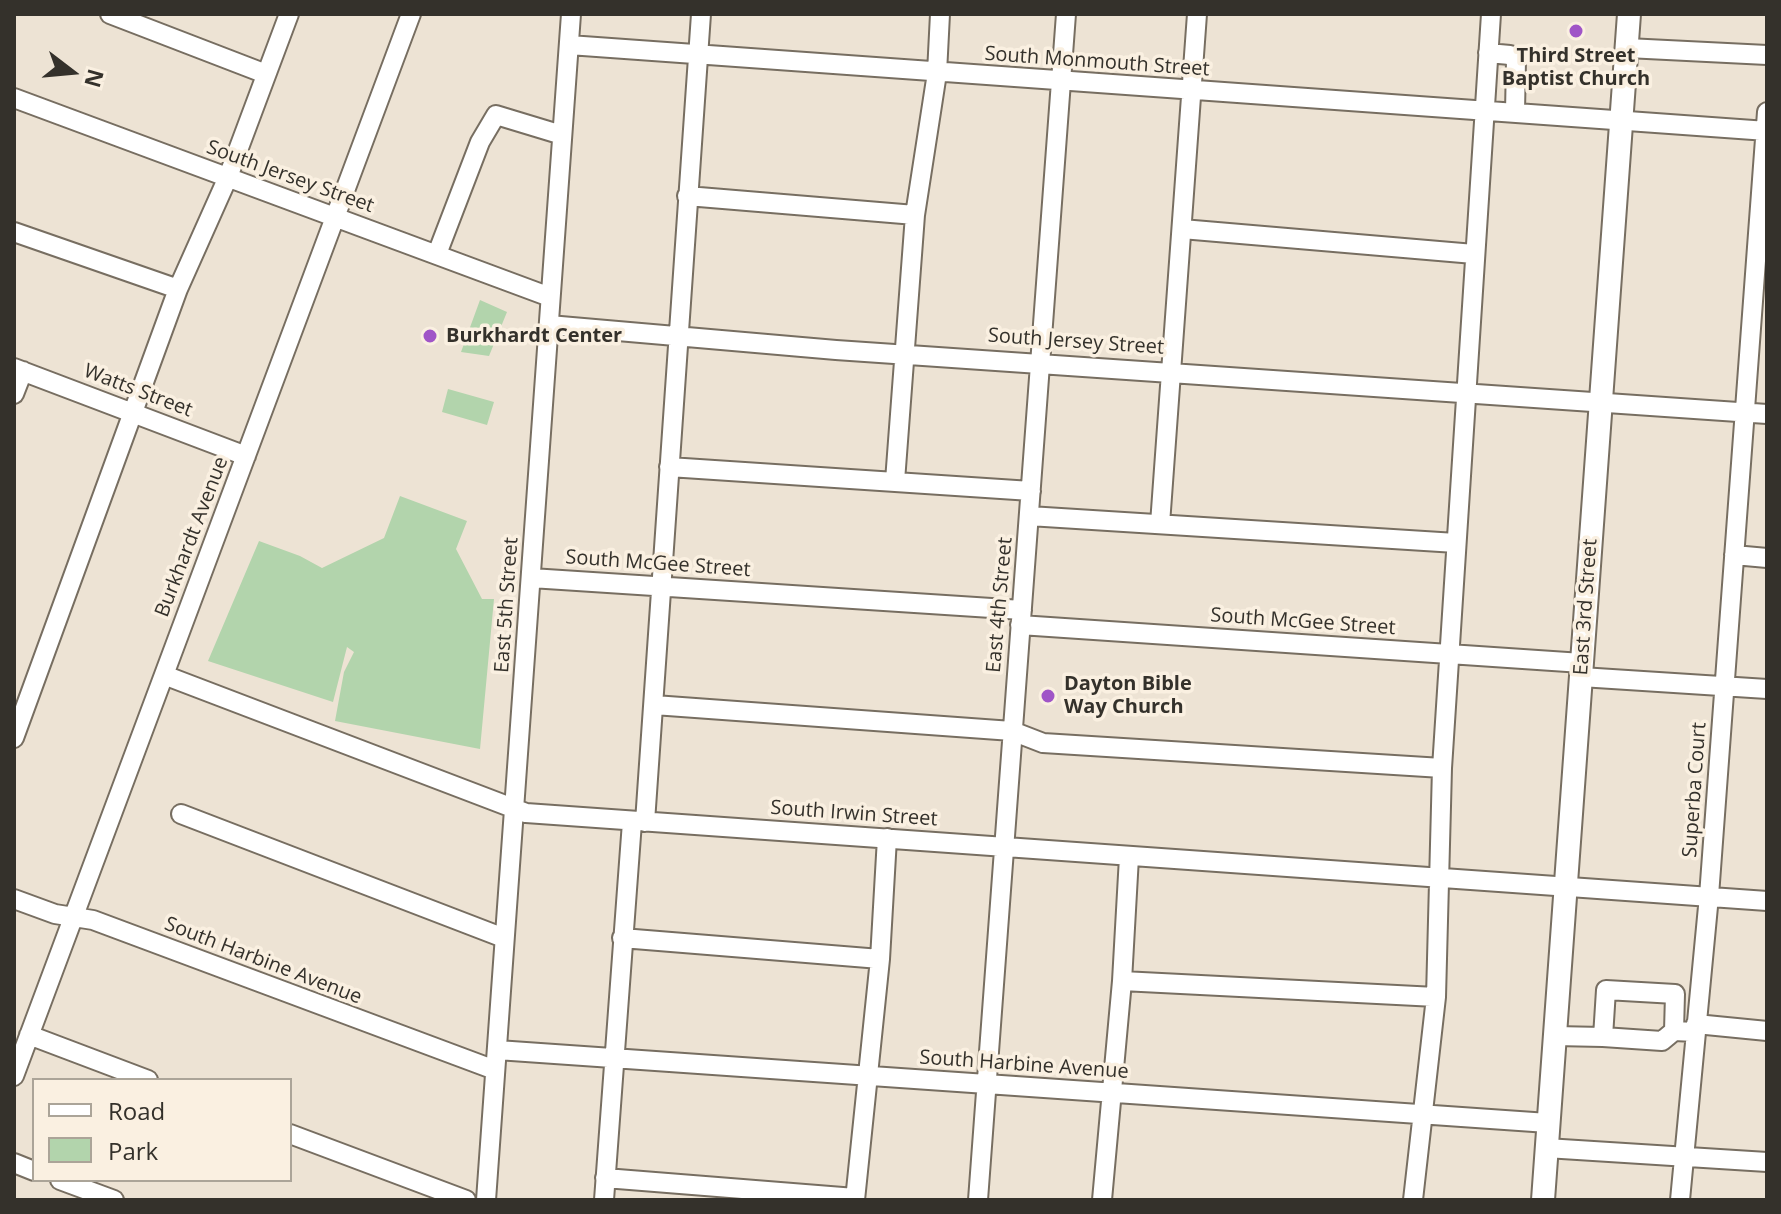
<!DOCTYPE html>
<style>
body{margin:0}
#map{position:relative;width:1781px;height:1214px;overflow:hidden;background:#ede3d4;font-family:"Open Sans",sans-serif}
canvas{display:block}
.frame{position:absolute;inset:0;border:16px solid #34312b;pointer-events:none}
.legend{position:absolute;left:32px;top:1078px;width:260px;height:104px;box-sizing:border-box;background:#faf0e1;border:2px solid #aba498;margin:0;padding:10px 14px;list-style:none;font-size:24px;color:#34312b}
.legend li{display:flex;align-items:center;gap:16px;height:40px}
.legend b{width:40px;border:2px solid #aba498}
.north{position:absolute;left:32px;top:32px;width:80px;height:80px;-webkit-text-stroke:6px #faf0e1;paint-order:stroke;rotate:106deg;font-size:22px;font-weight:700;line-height:32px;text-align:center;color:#34312b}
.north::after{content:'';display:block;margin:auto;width:28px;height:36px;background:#34312b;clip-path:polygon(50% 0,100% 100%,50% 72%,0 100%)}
</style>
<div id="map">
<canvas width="1781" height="1214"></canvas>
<div class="frame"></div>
<ul class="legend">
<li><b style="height:10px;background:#fff"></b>Road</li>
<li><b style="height:22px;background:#b2d4ac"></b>Park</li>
</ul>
<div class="north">N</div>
</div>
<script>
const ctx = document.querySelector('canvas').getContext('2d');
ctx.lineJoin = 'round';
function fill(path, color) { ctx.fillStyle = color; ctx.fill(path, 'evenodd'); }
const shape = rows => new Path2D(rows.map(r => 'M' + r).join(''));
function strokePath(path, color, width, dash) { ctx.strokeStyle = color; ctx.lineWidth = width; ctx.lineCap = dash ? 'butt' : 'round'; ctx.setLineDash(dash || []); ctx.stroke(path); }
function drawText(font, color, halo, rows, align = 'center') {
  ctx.font = font + ' "Open Sans",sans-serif'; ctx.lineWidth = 7; ctx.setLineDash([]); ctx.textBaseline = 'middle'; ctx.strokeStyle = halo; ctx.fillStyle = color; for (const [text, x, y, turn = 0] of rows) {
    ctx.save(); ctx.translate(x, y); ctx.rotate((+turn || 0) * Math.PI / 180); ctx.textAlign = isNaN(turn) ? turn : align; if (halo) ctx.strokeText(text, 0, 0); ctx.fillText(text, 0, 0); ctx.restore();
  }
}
const green = shape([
 [480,300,507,312,489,356,461,352],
 [448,389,494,402,487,425,442,412],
 [400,496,467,521,456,549,482,599,494,599,480,749,335,721,344,672,354,652,347,647,333,702,208,661,259,541,300,556,322,568,384,538]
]);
const minor = shape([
 [110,14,266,74],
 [569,45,1767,131],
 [1627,48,1767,55],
 [1488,53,1510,55,1516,60,1515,112],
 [14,98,550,297],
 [687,196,915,215],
 [1182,229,1474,254],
 [14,232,178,289],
 [437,254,480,142,496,115,562,135],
 [549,325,836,350,1767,414],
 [14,368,246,456],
 [14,394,23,371],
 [669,467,1031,491],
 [895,481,915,215,937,73,940,14],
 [1029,516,1456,543],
 [1160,524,1197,14],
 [1734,555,1767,558],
 [531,578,1022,610],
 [1020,625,1582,663],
 [164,675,526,813,1767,901],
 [1581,677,1767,689],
 [654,705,1012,731,1043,743,1442,768],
 [14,738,178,289,228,177,289,14],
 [181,814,504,938],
 [645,822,701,14],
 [14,899,55,914,93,920,495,1070],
 [622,938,880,959],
 [1122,981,1436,997],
 [1696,1024,1767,1031],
 [29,1035,148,1080],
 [1555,1036,1603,1037,1606,990,1675,994,1674,1031,1695,1032],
 [1603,1037,1662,1041,1674,1031],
 [497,1050,1548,1123],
 [14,1076,411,14],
 [290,1134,466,1200],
 [1546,1148,1767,1162],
 [14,1163,34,1171],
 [605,1178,855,1198],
 [60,1180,114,1200],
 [486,1200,571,14],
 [604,1200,632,822],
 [855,1200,880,959,887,838],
 [978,1200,1066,14],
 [1102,1200,1122,981,1129,857],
 [1413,1200,1436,997,1442,768,1491,14],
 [1680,1200,1709,896,1767,112]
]);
const major = shape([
 [1543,1200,1629,14]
]);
const markers = [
 [1576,31,8,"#a055c7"],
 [430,336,8,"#a055c7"],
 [1048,696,8,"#a055c7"]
];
const poiNames = [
 ["Third Street",1576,56,"center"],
 ["Baptist Church",1576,79,"center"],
 ["Burkhardt Center",446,336],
 ["Dayton Bible",1064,684],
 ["Way Church",1064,707]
];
const streetNames = [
 ["South Monmouth Street",1097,62,4],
 ["South Jersey Street",290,177,20],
 ["South Jersey Street",1076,342,4],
 ["Watts Street",138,391,21],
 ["Burkhardt Avenue",192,537,-69],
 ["South McGee Street",658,564,4],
 ["East 5th Street",507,605,-86],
 ["East 4th Street",1000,605,-85],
 ["East 3rd Street",1586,607,-86],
 ["South McGee Street",1303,622,4],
 ["Superba Court",1695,790,-86],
 ["South Irwin Street",854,814,4],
 ["South Harbine Avenue",263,961,21],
 ["South Harbine Avenue",1024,1065,4]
];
fill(green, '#b2d4ac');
strokePath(minor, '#776e61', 22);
strokePath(major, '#776e61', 26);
strokePath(minor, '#fff', 18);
strokePath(major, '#fff', 22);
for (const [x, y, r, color] of markers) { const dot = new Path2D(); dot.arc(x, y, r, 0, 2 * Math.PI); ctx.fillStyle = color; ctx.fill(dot); strokePath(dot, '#faf0e1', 3); }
drawText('bold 20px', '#34312b', '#faf0e1', poiNames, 'left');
drawText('20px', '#34312b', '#faf0e1', streetNames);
</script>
